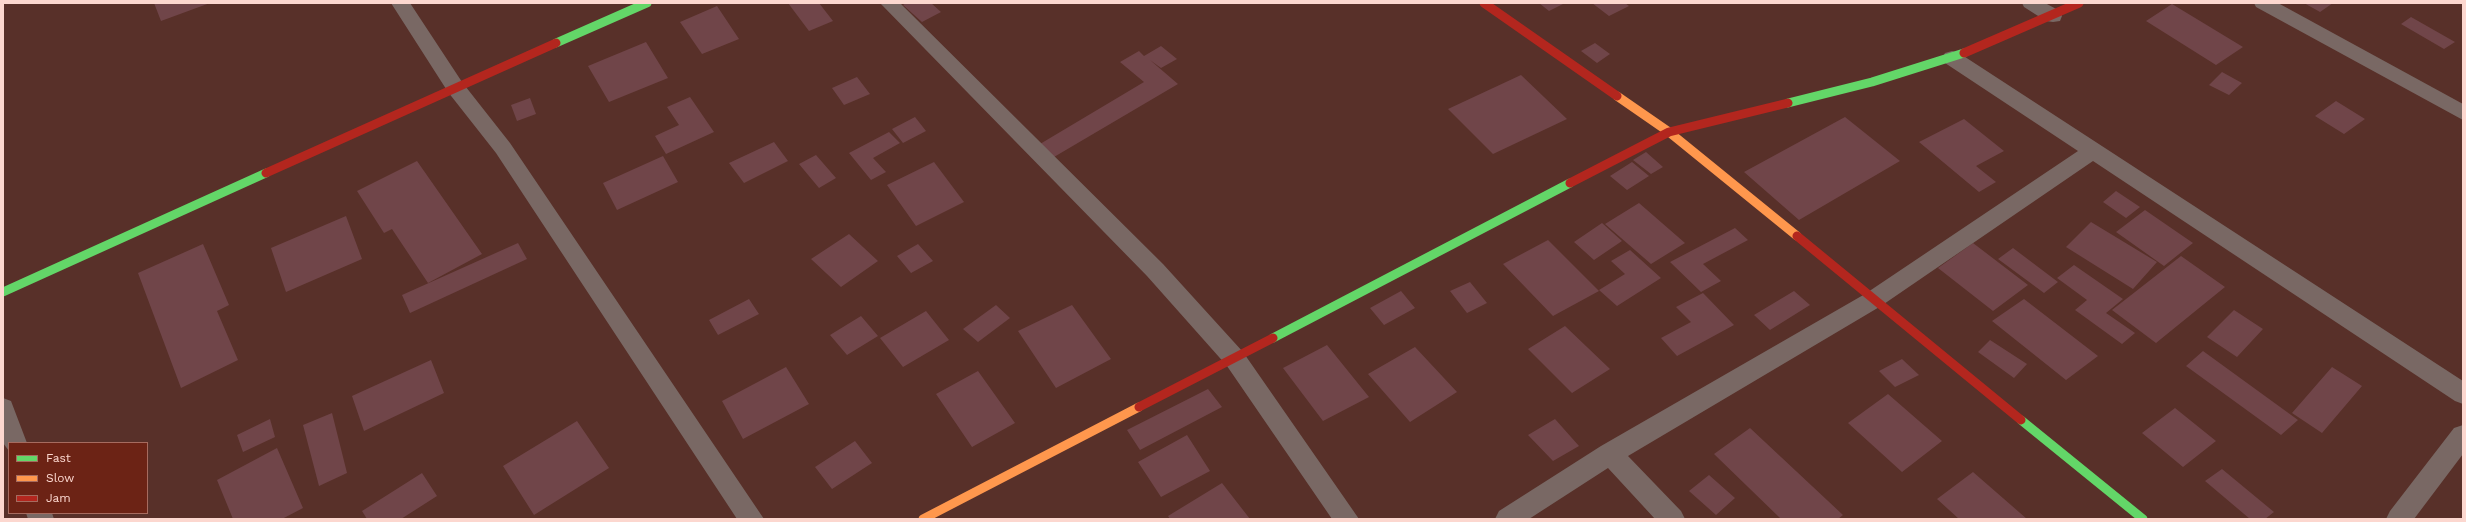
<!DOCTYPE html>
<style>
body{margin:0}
#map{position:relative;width:2466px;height:522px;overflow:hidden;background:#583029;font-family:"Work Sans",sans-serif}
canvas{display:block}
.frame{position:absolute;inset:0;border:4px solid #fcd7cf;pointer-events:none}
.legend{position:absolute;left:8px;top:442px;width:140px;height:72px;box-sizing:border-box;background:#6c2315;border:1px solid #a66b5f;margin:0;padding:5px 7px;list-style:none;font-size:12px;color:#fcd7cf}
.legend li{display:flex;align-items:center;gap:8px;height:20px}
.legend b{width:20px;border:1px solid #a66b5f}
</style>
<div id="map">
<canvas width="2466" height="522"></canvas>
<div class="frame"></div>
<ul class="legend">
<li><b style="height:5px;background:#63d668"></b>Fast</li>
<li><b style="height:5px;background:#ff974d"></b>Slow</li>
<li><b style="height:5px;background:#b3261e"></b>Jam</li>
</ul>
</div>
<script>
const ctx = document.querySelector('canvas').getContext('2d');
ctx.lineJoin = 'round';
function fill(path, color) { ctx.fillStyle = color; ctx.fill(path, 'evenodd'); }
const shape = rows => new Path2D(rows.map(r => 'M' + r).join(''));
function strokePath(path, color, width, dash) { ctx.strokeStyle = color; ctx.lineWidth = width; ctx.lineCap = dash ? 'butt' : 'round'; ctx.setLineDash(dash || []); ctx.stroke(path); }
const building = shape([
 [154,3,210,3,161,21],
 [788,3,819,3,833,21,809,31],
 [906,3,931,3,941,12,922,22,903,5],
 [1539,3,1565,3,1549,11],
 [1592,3,1625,3,1629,6,1609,16],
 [2304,3,2333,3,2320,12],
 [2172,4,2243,47,2216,65,2146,21],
 [717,6,739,39,702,54,680,22],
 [2411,17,2455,42,2444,49,2401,24],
 [646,42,668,78,609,102,588,66],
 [1595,43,1610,54,1597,63,1581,51],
 [1161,46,1177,59,1161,68,1150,60,1178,84,1054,157,1040,144,1144,82,1120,62,1139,51,1144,56],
 [2222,72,2242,83,2229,95,2209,85],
 [1521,75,1567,119,1493,154,1448,109],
 [857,77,870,94,844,105,832,88],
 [690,97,714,132,666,154,655,136,679,125,667,107],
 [530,98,536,114,517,121,511,105],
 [2336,101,2365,119,2344,134,2315,116],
 [915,117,926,131,903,143,892,129],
 [1845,117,1900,161,1799,220,1744,172],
 [1964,119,2004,151,1976,166,1996,182,1979,192,1919,142],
 [889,132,900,143,873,158,886,172,871,180,849,153],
 [774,142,788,161,744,183,729,163],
 [1646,152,1663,167,1651,174,1633,160],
 [816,155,836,178,819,188,799,164],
 [663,156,678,182,617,210,603,183],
 [417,161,482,254,428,283,392,229,384,233,357,191],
 [934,162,964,202,916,226,887,185],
 [1632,162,1649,176,1627,190,1610,176],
 [2116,191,2140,207,2126,218,2103,202],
 [1639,203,1685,243,1651,264,1605,224],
 [2145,210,2193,243,2164,266,2116,232],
 [346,216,362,259,286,292,271,248],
 [2091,222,2157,262,2133,289,2066,247],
 [1602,223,1622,241,1594,260,1574,242],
 [1735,228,1748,240,1703,264,1721,281,1701,292,1670,262],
 [849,234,878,261,841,287,811,259],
 [1548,240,1599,291,1553,316,1503,264],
 [518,243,527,259,410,313,402,295],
 [1973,243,2028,285,1993,311,1938,268],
 [203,244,229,305,217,311,238,360,181,388,138,273],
 [918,244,933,261,911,273,897,256],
 [2013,248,2058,282,2044,293,1998,259],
 [1630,250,1661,278,1617,306,1599,290,1625,274,1611,261],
 [2181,256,2225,287,2156,343,2112,310],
 [2074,265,2123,299,2106,313,2135,333,2122,344,2075,310,2087,300,2057,278],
 [1470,282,1487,303,1467,313,1450,291],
 [1401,291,1415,308,1384,325,1370,308],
 [1794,291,1810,305,1770,330,1754,315],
 [1703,293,1734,325,1677,356,1661,338,1691,322,1676,307],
 [749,299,759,314,718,335,709,320],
 [2024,299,2098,356,2066,380,1992,321],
 [996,305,1010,318,978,342,963,329],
 [1072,305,1111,359,1056,388,1018,331],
 [2234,310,2263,329,2237,357,2207,337],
 [926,311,949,340,903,367,880,338],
 [861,316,878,336,847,355,830,335],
 [1565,326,1610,369,1572,393,1528,349],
 [1990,340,2027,364,2014,378,1978,352],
 [1327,345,1369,397,1323,421,1283,368],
 [1415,347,1457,392,1410,422,1368,374],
 [2203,351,2298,420,2281,435,2186,366],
 [1902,359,1919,375,1895,387,1879,371],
 [431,360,444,393,364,431,352,396],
 [786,367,809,404,743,439,722,401],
 [2332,367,2362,386,2322,433,2292,413],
 [978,371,1015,423,972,447,936,394],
 [1208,389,1222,407,1140,450,1127,430],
 [1888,394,1942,441,1902,472,1848,423],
 [2175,408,2216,441,2183,467,2142,433],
 [332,413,347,473,319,486,303,425],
 [270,419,275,437,243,452,237,435],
 [1555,419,1579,446,1553,461,1528,435],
 [577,421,609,468,534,515,503,466],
 [1750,428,1843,515,1838,519,1781,519,1714,454],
 [1187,435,1210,471,1161,497,1138,462],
 [855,441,872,463,832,489,815,467],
 [277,448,303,508,282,519,233,519,217,480],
 [2222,469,2274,512,2265,519,2250,519,2205,481],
 [1973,472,2027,519,1959,519,1937,499],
 [422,473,437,496,401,519,367,519,362,511],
 [1709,475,1735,498,1716,515,1689,491],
 [1222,483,1250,519,1170,519,1168,516]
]);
const street = shape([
 [391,3,410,3,462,82,510,143,764,519,737,519,496,153,448,92,391,3],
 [880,3,900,3,1163,264,1243,352,1359,519,1332,519,1227,366,1147,276,880,3],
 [2022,3,2045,3,2060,11,2062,16,2060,21,2053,22,2046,21,2024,7,2022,3],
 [2254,3,2278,3,2463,104,2463,120,2256,7,2254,3],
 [1952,51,1959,53,2463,381,2463,404,2455,401,2093,161,1881,306,1628,456,1681,511,1685,519,1655,519,1608,468,1529,519,1495,519,1499,511,1601,446,1865,294,2078,151,1945,63,1942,58,1945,53,1952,51],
 [3,398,11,401,27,443,9,443,9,451,3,443,3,398],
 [2463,425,2463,454,2414,519,2386,519,2390,511,2454,428,2463,425],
 [26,513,52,513,54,519,28,519,26,513]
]);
const fast = shape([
 [556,43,647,3],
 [1788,103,1872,82,1964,53],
 [3,292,266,173],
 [1273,338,1570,183],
 [2021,420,2143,519]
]);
const slow = shape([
 [1617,96,1669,132,1797,236],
 [923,519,1139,407]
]);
const jam = shape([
 [1484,3,1617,96],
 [1964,53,2079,3],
 [266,173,556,43],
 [1570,183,1669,132,1788,103],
 [1797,236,2021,420],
 [1139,407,1273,338]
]);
fill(building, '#704549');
fill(street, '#796864');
strokePath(fast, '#63d668', 9);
strokePath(slow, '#ff974d', 9);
strokePath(jam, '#b3261e', 9);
</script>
